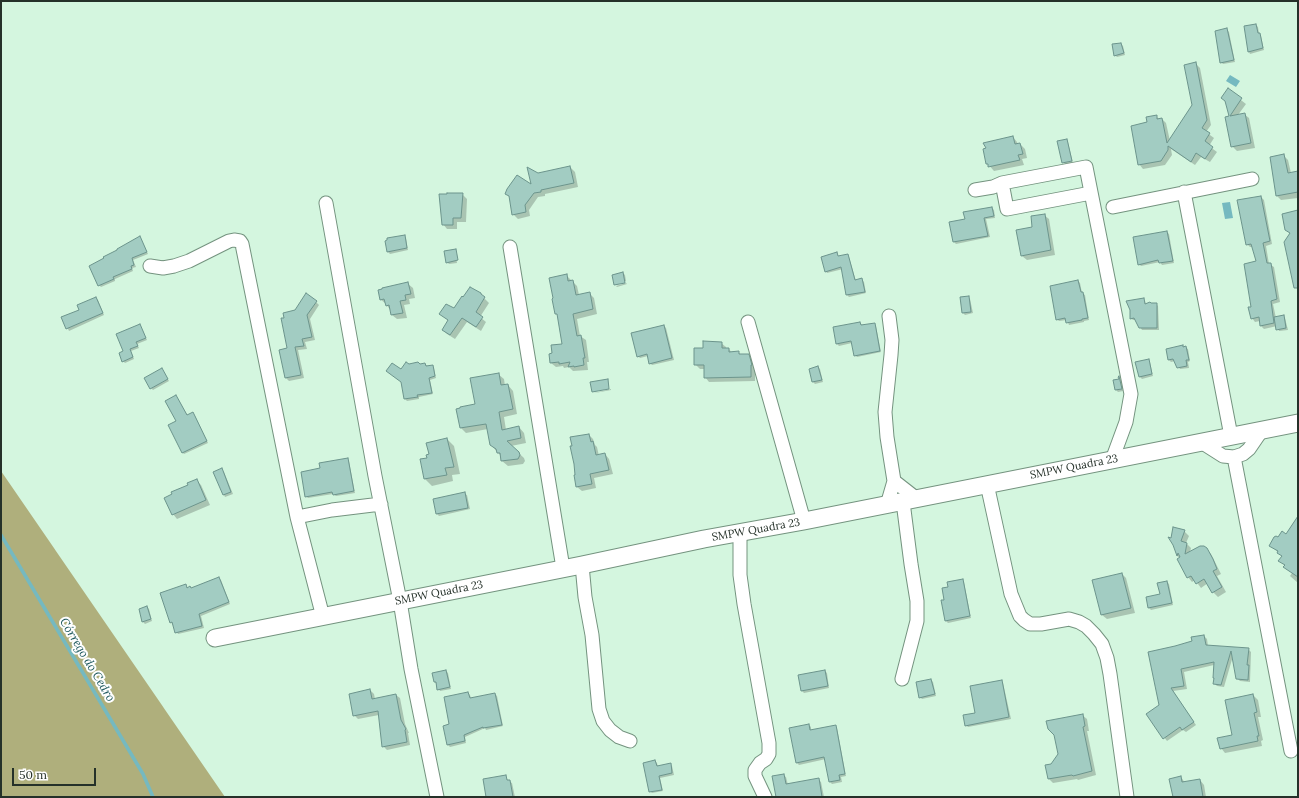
<!DOCTYPE html>
<meta charset="utf-8">
<style>
body{margin:0}
#map{position:relative;width:1299px;height:798px;overflow:hidden;background:#d4f6df;font-family:Lora,serif}
canvas{display:block}
.frame{position:absolute;inset:0;border:2px solid #253129;pointer-events:none}
.scale{position:absolute;left:12px;top:768px;width:84px;height:18px;box-sizing:border-box;border:2px solid #253129;border-top:0;padding-left:5px;font-size:12px;line-height:14px;white-space:nowrap;color:#253129;-webkit-text-stroke:3px #fff;paint-order:stroke}
</style>
<div id="map">
<canvas width="1299" height="798"></canvas>
<div class="frame"></div>
<div class="scale">50 m</div>
</div>
<script>
const ctx = document.querySelector('canvas').getContext('2d');
ctx.lineJoin = 'round';
function fill(path, color) { ctx.fillStyle = color; ctx.fill(path, 'evenodd'); }
const shape = rows => new Path2D(rows.map(r => 'M' + r).join(''));
function strokePath(path, color, width, dash) { ctx.strokeStyle = color; ctx.lineWidth = width; ctx.lineCap = dash ? 'butt' : 'round'; ctx.setLineDash(dash || []); ctx.stroke(path); }
function drawText(font, color, halo, rows, align = 'center') {
  ctx.font = font + ' Lora,serif'; ctx.lineWidth = 4; ctx.setLineDash([]); ctx.textBaseline = 'middle'; ctx.strokeStyle = halo; ctx.fillStyle = color; for (const [text, x, y, turn = 0] of rows) {
    ctx.save(); ctx.translate(x, y); ctx.rotate((+turn || 0) * Math.PI / 180); ctx.textAlign = isNaN(turn) ? turn : align; if (halo) ctx.strokeText(text, 0, 0); ctx.fillText(text, 0, 0); ctx.restore();
  }
}
const forest = shape([
 [1,471,225,797,1,797]
]);
const water = shape([
 [1230,75,1240,81,1236,87,1226,81],
 [1230,202,1233,218,1225,219,1222,203]
]);
const shadow = shape([
 [1256,25,1258,27,1259,34,1261,36,1264,50,1250,54,1249,52],
 [1227,30,1229,32,1235,62,1223,64,1221,62],
 [1121,44,1123,46,1125,55,1117,57,1115,55],
 [1196,64,1200,68,1211,125,1206,132,1214,138,1209,146,1217,152,1210,162,1201,157,1195,165,1171,149,1172,155,1165,165,1143,169,1139,164,1148,123,1156,116,1159,119,1162,119,1166,123,1170,141,1194,105],
 [1228,90,1246,104,1238,115,1244,114,1249,118,1255,148,1237,151,1232,146,1230,117,1227,103],
 [1013,137,1017,142,1018,145,1020,144,1025,149,1027,158,1022,159,1024,165,994,171,987,163],
 [1066,140,1068,142,1073,163,1065,164,1063,162],
 [1284,156,1288,160,1291,173,1298,172,1298,198,1281,200,1277,196],
 [570,167,575,172,578,187,545,194,545,196,538,197,529,210,530,216,518,219,513,214,510,197,506,193,532,186,538,174],
 [462,194,467,199,466,222,457,222,457,229,447,229,443,224],
 [1261,197,1264,200,1272,244,1266,246,1269,264,1274,267,1280,302,1273,304,1276,318,1283,316,1285,318,1288,330,1279,331,1277,326,1264,329,1261,326,1260,321,1255,322,1252,318,1257,262,1253,247,1250,247,1247,244],
 [992,208,994,210,995,218,986,219,990,237,956,244,954,242,950,223,966,220],
 [1044,215,1049,219,1055,255,1027,260,1022,256,1033,228],
 [1167,232,1169,234,1174,263,1162,265,1160,262,1141,266,1139,264],
 [404,236,406,238,408,250,390,254,388,252,386,241],
 [140,237,148,254,133,260,136,267,132,268,133,271,115,279,115,281,101,287,99,285,118,251],
 [455,251,457,263,449,264,447,262],
 [836,254,839,257,847,255,849,257,856,281,862,280,864,282,866,293,849,297,847,295,843,269,827,273,826,271],
 [623,273,625,275,626,281,615,285,614,275],
 [567,276,577,286,579,295,589,293,594,298,597,314,577,319,580,336,586,340,589,362,587,362,588,370,573,371,569,367,564,368,563,366,556,367,551,363,554,354,563,344,558,316,556,313],
 [1078,281,1080,283,1082,293,1085,295,1089,320,1084,321,1084,322,1069,325,1067,320,1059,321,1057,319],
 [626,283,627,284,617,287,616,286],
 [408,284,413,288,415,298,409,299,410,304,404,305,407,318,397,319,392,315,391,311,386,304,380,299],
 [480,294,489,303,480,317,486,322,481,331,467,322,455,339,447,334,443,330,449,321,441,314,454,310],
 [968,297,970,299,973,313,965,315,963,313],
 [96,298,98,300,104,315,69,331,63,318,80,311],
 [1143,299,1145,301,1146,305,1156,304,1158,306,1159,330,1142,330,1136,320,1133,320,1131,318],
 [316,302,319,305,310,319,315,340,305,342,307,349,298,350,304,378,289,381,286,378,289,349,296,311],
 [860,323,862,325,874,324,876,326,881,352,857,357,855,355,852,343,839,346,837,344],
 [140,325,147,340,137,344,139,348,131,351,134,359,125,363,123,361,124,352],
 [664,326,666,328,674,360,652,365,650,363,648,356,640,358,638,356],
 [721,343,726,347,726,349,729,349,732,353,738,352,741,355,748,355,753,360,755,370,755,381,709,382,705,377,705,369,700,369,695,364],
 [1182,346,1188,349,1190,361,1188,362,1189,368,1180,369,1175,361,1171,362,1169,360,1167,349],
 [1148,360,1150,362,1153,376,1142,379,1140,377,1136,363],
 [425,364,427,366,432,366,434,368,436,378,430,380,433,394,419,397,419,399,407,401,405,399,402,382,402,371,409,365],
 [818,367,820,369,823,382,815,384,813,382,810,369],
 [162,369,169,381,153,390,151,388],
 [498,374,504,379,505,386,508,385,513,391,517,414,504,417,506,430,519,427,524,433,526,443,511,446,524,458,525,461,523,464,508,466,502,461,501,456,491,445,488,429,466,433,461,428],
 [1120,378,1121,380,1123,391,1118,392,1116,390,1114,381,1120,380],
 [611,389,611,390,595,393,594,393],
 [176,396,188,416,195,416,208,443,184,454,182,452,177,421],
 [589,435,593,439,595,445,597,447,599,456,605,454,609,459,613,474,594,478,596,488,582,491,577,487,575,476,576,476,573,446],
 [447,439,454,446,460,474,452,475,453,481,432,486,425,479,428,459],
 [347,459,349,461,355,493,336,496,333,494,308,498,306,496,321,469],
 [222,470,224,472,233,494,225,497,224,495,215,472],
 [196,480,201,485,210,505,177,519,173,514,189,485],
 [465,494,467,495,470,509,439,516,437,514],
 [1298,526,1298,583,1290,576,1292,573,1280,560,1282,556,1270,545,1278,538,1286,535],
 [1184,531,1189,536,1186,543,1191,548,1190,552,1206,549,1211,554,1221,574,1217,576,1226,592,1218,597,1213,592,1208,583,1201,588,1195,580,1192,582,1188,577,1180,558,1177,556,1174,544],
 [1122,574,1126,578,1135,613,1107,619,1102,615,1094,581],
 [219,578,221,580,230,604,201,616,204,628,178,634,171,622,185,586,188,589,192,589],
 [962,580,964,582,971,618,948,623,946,621,946,600,949,588],
 [1167,582,1169,584,1173,605,1151,610,1149,608,1161,595],
 [147,607,149,609,152,621,145,624,143,622,140,609],
 [1204,636,1207,639,1208,646,1248,649,1251,652,1250,682,1240,681,1237,678,1233,656,1224,687,1217,686,1214,683,1214,665,1184,672,1187,689,1173,691,1196,725,1186,732,1183,730,1167,741,1147,715,1160,706,1193,642],
 [446,671,448,673,451,689,440,691,435,682],
 [825,671,827,673,829,688,804,693,802,691,799,676],
 [931,680,933,682,936,696,922,699,920,697],
 [1001,681,1003,683,1011,719,968,727,966,725],
 [370,690,374,694,375,699,396,695,400,698,405,724,409,733,408,733,410,745,387,750,383,746,379,715,358,719,354,715],
 [468,693,470,695,471,698,495,694,497,696,503,726,486,730,485,728,465,737,466,743,450,747,448,745,451,725],
 [1253,695,1258,700,1261,717,1258,717,1263,740,1261,741,1262,746,1225,753,1221,748,1233,736],
 [1082,715,1087,719,1089,731,1087,731,1096,775,1078,780,1077,779,1053,783,1049,779,1046,766,1052,765,1059,754,1056,735],
 [809,725,811,727,811,731,835,726,837,728,846,776,841,777,842,782,832,784,830,782,826,759,799,765,797,763],
 [655,761,657,763,658,767,670,764,672,766,674,775,660,778,663,791,652,793,650,791],
 [783,775,786,777,788,785,818,779,821,782,824,797,777,797],
 [506,776,508,781,512,783,515,797,487,797],
 [1181,777,1185,783,1200,780,1204,785,1206,797,1174,797]
]);
const stream = shape([
 [1,535,143,774,153,797]
]);
const building = shape([
 [1256,24,1258,33,1260,33,1263,48,1248,52,1244,26,1256,24],
 [1227,28,1234,60,1220,63,1215,31,1227,28],
 [1121,43,1124,53,1114,56,1112,44,1121,43],
 [1196,62,1207,120,1202,128,1210,133,1205,141,1213,147,1205,159,1196,153,1191,162,1168,146,1168,150,1161,161,1138,165,1131,126,1147,122,1146,117,1157,115,1157,119,1162,118,1167,143,1192,105,1184,65,1196,62],
 [1228,88,1242,98,1230,116,1245,113,1251,143,1231,147,1225,117,1229,116,1225,101,1221,98,1228,88],
 [1013,136,1015,144,1020,143,1023,154,1018,155,1020,160,988,167,988,164,986,164,983,149,986,148,983,143,1013,136],
 [1067,139,1072,161,1062,163,1057,141,1067,139],
 [1284,154,1288,173,1298,171,1298,192,1276,196,1270,157,1284,154],
 [570,166,574,183,541,190,541,192,534,193,525,205,526,212,512,215,509,196,505,194,507,189,517,175,531,184,527,167,538,173,570,166],
 [447,193,463,193,461,218,453,218,453,225,442,225,439,194,447,194,447,193],
 [1261,196,1270,241,1263,243,1267,263,1271,263,1277,299,1271,301,1274,323,1260,326,1259,317,1251,319,1248,307,1251,307,1244,264,1256,261,1251,244,1246,245,1237,200,1261,196],
 [992,207,994,216,984,218,988,236,953,242,949,222,965,219,963,212,992,207],
 [1298,210,1298,288,1294,288,1284,242,1290,233,1285,230,1282,214,1298,210],
 [1045,214,1051,250,1021,256,1016,230,1032,227,1031,216,1045,214],
 [1167,231,1173,261,1159,263,1158,260,1138,265,1133,237,1167,231],
 [405,235,407,248,387,252,385,241,387,240,387,238,405,235],
 [140,236,147,252,132,258,134,265,131,266,132,269,113,277,114,279,98,286,89,266,104,258,103,257,117,250,117,249,140,236],
 [456,249,458,260,446,263,444,251,456,249],
 [837,252,838,256,848,254,855,280,862,278,865,292,846,295,841,267,825,272,821,257,837,252],
 [623,272,625,283,614,285,612,275,623,272],
 [567,274,568,281,573,280,576,295,590,292,593,309,573,314,577,336,581,335,585,358,583,358,584,365,574,367,574,366,568,367,570,362,559,364,559,362,550,363,549,354,552,353,551,345,562,344,557,314,555,314,552,299,553,298,549,278,567,274],
 [1078,280,1081,292,1083,292,1088,318,1082,319,1082,320,1066,323,1065,318,1056,320,1050,286,1078,280],
 [408,282,411,294,405,295,406,300,400,301,403,313,391,315,389,305,386,306,384,299,380,300,378,290,382,289,382,288,408,282],
 [470,287,481,293,481,294,485,297,476,312,483,317,476,327,462,318,450,335,442,330,448,320,439,314,446,304,454,308,462,296,463,297,470,287],
 [306,293,317,301,307,315,312,337,302,339,304,346,295,347,301,375,285,378,279,350,287,348,281,318,284,318,283,313,295,310,306,293],
 [969,296,971,312,962,313,960,297,969,296],
 [96,297,103,313,66,329,61,317,79,310,77,305,96,297],
 [1144,298,1145,304,1150,302,1151,303,1157,303,1157,328,1139,328,1134,318,1130,319,1130,310,1126,301,1144,298],
 [1284,315,1286,328,1276,330,1274,317,1284,315],
 [860,322,861,325,875,323,880,351,854,356,851,341,836,344,833,327,860,322],
 [140,324,146,338,136,342,138,346,130,349,133,357,122,362,119,353,123,351,116,334,140,324],
 [664,325,672,358,649,364,647,354,637,357,631,333,664,325],
 [703,341,722,342,722,348,729,348,729,352,739,351,739,354,749,354,752,365,751,365,751,377,704,378,704,365,694,365,694,348,703,348,703,341],
 [1183,345,1183,347,1186,346,1189,360,1186,360,1187,366,1177,368,1173,359,1168,360,1166,349,1183,345],
 [1149,359,1152,374,1139,377,1135,362,1149,359],
 [406,362,409,364,418,362,420,364,425,363,426,366,433,365,435,376,429,378,432,393,417,395,418,397,404,399,401,382,386,371,392,363,401,369,406,362],
 [818,366,822,380,812,382,809,369,818,366],
 [162,368,168,379,150,389,144,378,162,368],
 [499,373,501,385,508,384,513,409,499,412,502,430,519,426,521,438,507,441,519,452,520,455,518,459,501,461,500,453,497,453,496,449,490,445,486,424,460,428,456,409,460,408,460,407,475,404,470,378,499,373],
 [1119,376,1122,389,1115,390,1113,380,1119,379,1118,377,1119,376],
 [608,379,609,389,592,392,590,382,608,379],
 [176,395,187,415,193,412,207,441,182,453,168,425,176,421,165,401,176,395],
 [589,434,591,442,593,441,596,455,605,453,609,470,590,474,592,484,576,487,574,475,575,475,574,464,570,446,572,446,570,437,589,434],
 [447,438,454,467,445,468,447,475,424,479,420,459,427,458,426,455,429,454,426,443,447,438],
 [348,458,354,491,333,495,332,492,305,497,301,472,320,468,319,463,348,458],
 [222,468,231,492,223,495,213,472,222,468],
 [197,479,206,500,172,515,164,498,172,494,171,492,188,485,187,483,197,479],
 [465,492,468,508,436,514,433,499,465,492],
 [1298,516,1298,577,1283,567,1285,565,1278,561,1282,556,1277,553,1278,551,1269,546,1274,537,1276,536,1278,537,1282,531,1286,534,1298,516],
 [1173,527,1185,530,1181,541,1187,543,1185,554,1200,546,1204,546,1207,548,1213,559,1217,569,1213,571,1222,587,1212,593,1204,579,1196,584,1191,576,1187,578,1177,559,1180,557,1178,553,1177,556,1173,545,1168,537,1171,538,1173,527],
 [1122,573,1131,608,1101,615,1092,580,1122,573],
 [219,577,229,602,199,614,202,626,175,633,172,622,170,623,160,593,186,584,187,588,190,586,191,588,219,577],
 [963,579,970,616,945,621,941,600,944,600,942,588,948,587,947,582,963,579],
 [1167,581,1172,603,1148,608,1146,597,1160,594,1157,583,1167,581],
 [147,606,151,619,142,622,139,609,147,606],
 [1204,635,1206,645,1249,648,1247,665,1249,665,1248,680,1236,679,1231,651,1221,685,1213,684,1214,678,1213,678,1214,662,1181,669,1184,686,1171,688,1194,722,1182,730,1180,727,1163,739,1146,714,1159,705,1148,652,1175,646,1192,641,1191,637,1204,635],
 [446,670,450,687,437,690,436,682,434,682,432,673,446,670],
 [825,670,828,686,801,691,798,675,825,670],
 [931,679,935,694,919,698,916,682,931,679],
 [1002,680,1009,717,965,726,963,715,975,713,970,686,1002,680],
 [370,689,372,699,396,694,401,720,406,729,405,730,407,742,382,747,378,711,353,716,349,694,370,689],
 [468,692,470,698,495,693,502,725,483,728,483,727,464,735,465,741,447,745,443,726,449,724,444,697,468,692],
 [1253,694,1257,712,1254,713,1259,736,1257,736,1258,741,1220,749,1217,738,1232,735,1225,700,1253,694],
 [1083,714,1085,726,1083,727,1092,771,1073,776,1072,775,1048,779,1045,765,1051,764,1058,754,1054,735,1048,729,1046,721,1083,714],
 [809,724,810,730,836,725,845,774,839,775,840,780,829,782,824,757,796,763,789,728,809,724],
 [655,760,657,766,671,763,672,773,659,776,662,790,649,792,643,763,655,760],
 [784,774,786,784,819,778,822,797,776,797,772,776,784,774],
 [506,775,507,780,510,780,513,797,486,797,483,779,506,775],
 [1181,776,1182,782,1200,779,1203,797,1173,797,1169,779,1181,776]
]);
const minor = shape([
 [1002,183,1007,209,1091,193],
 [975,190,993,187,1002,183,1086,167,1131,394,1126,422,1112,460],
 [1184,192,1231,436],
 [326,203,375,476,400,601,411,669,437,797],
 [1113,207,1252,179],
 [510,247,563,568],
 [150,266,163,268,174,266,189,261,229,241,234,240,240,241,242,244,297,517,323,617],
 [748,322,804,521],
 [1201,442,1223,456,1234,457,1243,454,1249,449,1262,430],
 [1234,457,1291,751],
 [894,481,917,499],
 [987,484,1011,594,1020,616,1024,620,1030,624,1041,624,1069,619,1079,622,1086,626,1094,634,1102,644,1107,658,1110,674,1127,797],
 [887,505,894,481,887,437,885,412,891,355,892,340,889,316],
 [297,517,332,510,381,504],
 [740,533,740,575,744,604,769,743,769,754,766,759,760,763,755,770,755,776,765,797],
 [582,565,585,597,592,635,599,709,603,721,610,730,619,737,630,741],
 [902,679,917,621,917,601,911,564,903,502]
]);
const tertiary = shape([
 [215,638,582,565,704,539,804,521,1298,423]
]);
const streetNames = [
 ["SMPW Quadra 23",1074,467,-11],
 ["SMPW Quadra 23",756,530,-10],
 ["SMPW Quadra 23",439,593,-11]
];
const waterNames = [
 ["Córrego do Cedro",87,660,59]
];
fill(forest, '#afaf7c');
fill(water, '#75b9c0');
fill(shadow, '#0003');
strokePath(stream, '#75b9c0', 3.5);
fill(building, '#a2ccc2');
strokePath(building, '#6c948c', 1);
strokePath(minor, '#74937f', 15);
strokePath(tertiary, '#74937f', 19);
strokePath(minor, '#fff', 13);
strokePath(tertiary, '#fff', 17);
drawText('11px', '#253129', '#fff', streetNames);
drawText('italic 12px', '#1c575c', '#fff', waterNames);
</script>
